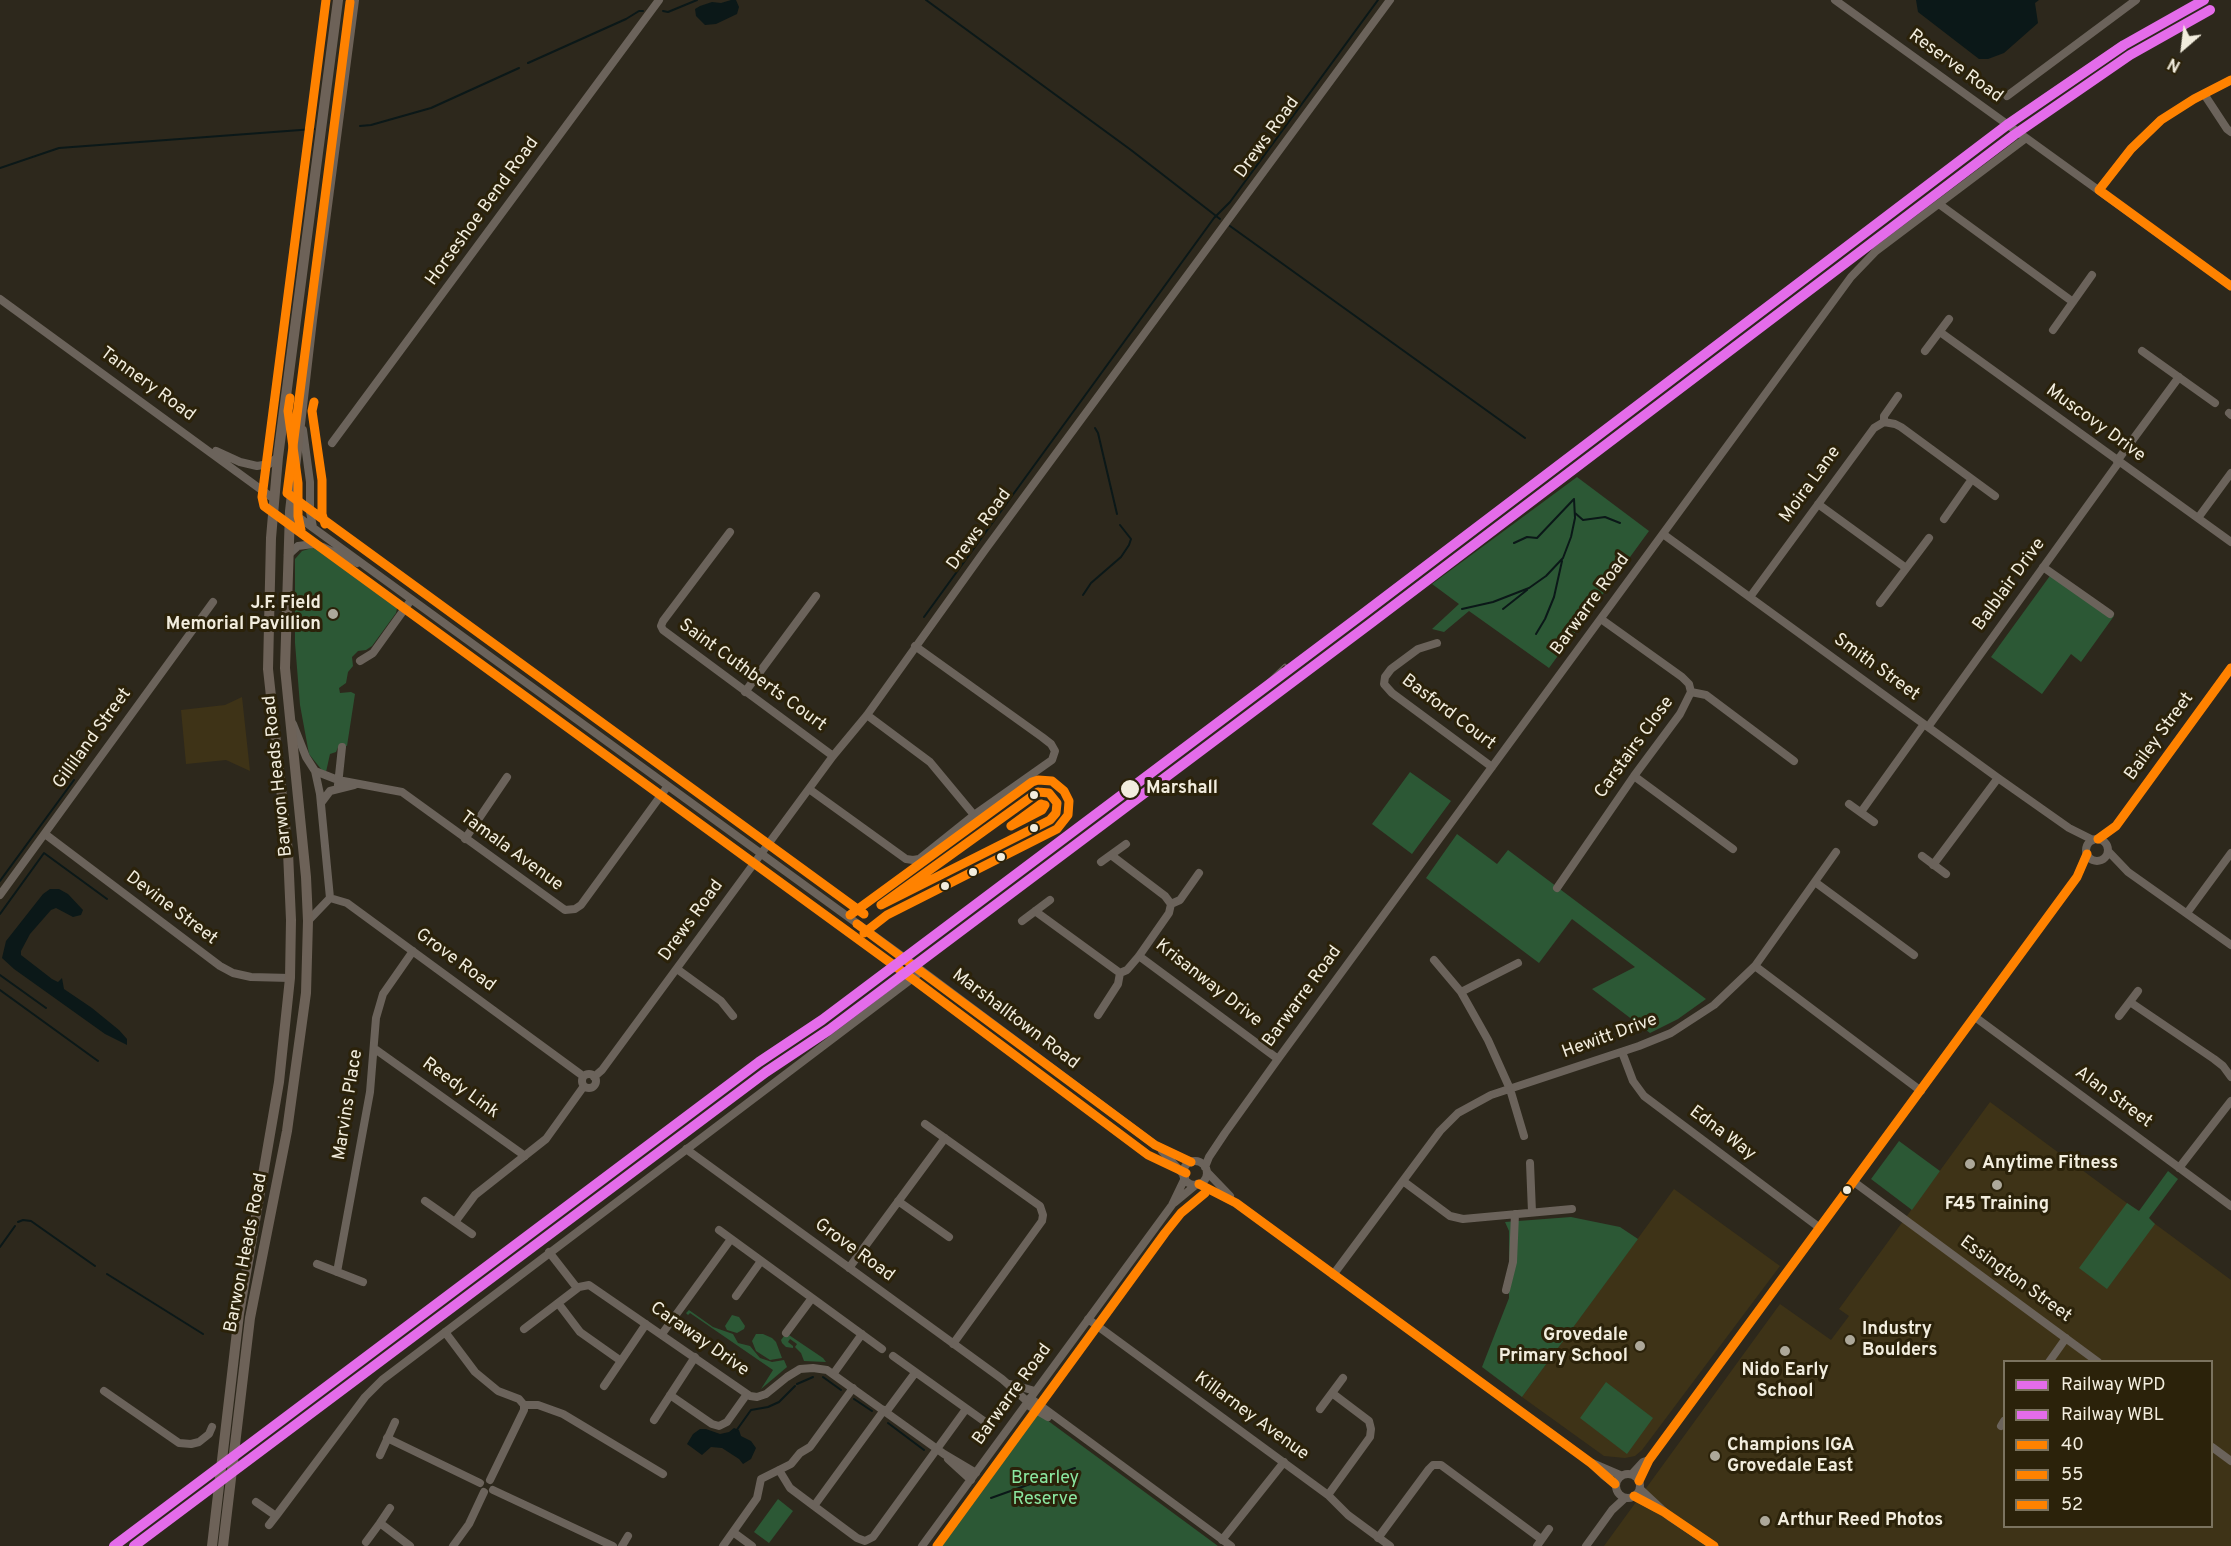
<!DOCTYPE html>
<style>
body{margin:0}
#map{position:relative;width:2231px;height:1546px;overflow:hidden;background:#2d281c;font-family:Overpass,sans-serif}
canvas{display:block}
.legend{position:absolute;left:2003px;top:1360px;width:210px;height:168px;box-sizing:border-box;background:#2b220a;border:2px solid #7b735f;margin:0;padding:8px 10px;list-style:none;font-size:18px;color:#f2edde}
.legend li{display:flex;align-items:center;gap:12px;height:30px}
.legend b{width:30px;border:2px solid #7b735f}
.north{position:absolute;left:2153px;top:18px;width:60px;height:60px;-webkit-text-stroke:4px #2b220a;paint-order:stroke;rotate:208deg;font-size:16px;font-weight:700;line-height:24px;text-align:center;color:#f2edde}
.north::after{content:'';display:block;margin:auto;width:21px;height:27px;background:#f2edde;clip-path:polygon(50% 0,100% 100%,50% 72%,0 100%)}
</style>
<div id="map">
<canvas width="2231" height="1546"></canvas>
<ul class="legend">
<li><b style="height:8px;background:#e46cea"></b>Railway WPD</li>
<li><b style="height:8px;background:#e46cea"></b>Railway WBL</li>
<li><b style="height:8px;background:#ff8200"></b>40</li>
<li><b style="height:8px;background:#ff8200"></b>55</li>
<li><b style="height:8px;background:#ff8200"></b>52</li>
</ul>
<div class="north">N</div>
</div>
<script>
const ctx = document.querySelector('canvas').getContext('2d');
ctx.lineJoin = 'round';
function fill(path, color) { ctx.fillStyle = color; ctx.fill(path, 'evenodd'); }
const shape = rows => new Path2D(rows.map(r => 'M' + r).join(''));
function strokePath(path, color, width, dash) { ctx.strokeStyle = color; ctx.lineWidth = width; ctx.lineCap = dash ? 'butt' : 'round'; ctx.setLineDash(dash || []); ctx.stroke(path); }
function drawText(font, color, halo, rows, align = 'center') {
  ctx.font = font + ' Overpass,sans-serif'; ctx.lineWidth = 6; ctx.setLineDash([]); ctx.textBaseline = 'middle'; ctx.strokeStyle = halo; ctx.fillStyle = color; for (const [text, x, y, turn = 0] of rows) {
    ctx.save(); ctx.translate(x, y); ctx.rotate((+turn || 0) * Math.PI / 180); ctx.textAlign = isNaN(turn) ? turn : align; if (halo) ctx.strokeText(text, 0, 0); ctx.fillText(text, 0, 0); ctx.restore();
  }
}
const built = shape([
 [242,697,250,771,226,760,186,764,181,710,225,705],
 [1990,1102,2231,1280,2231,1546,1604,1546,1780,1304,1831,1340,1849,1316,1839,1309],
 [2004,1362,2212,1362,2212,1526,2004,1526],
 [1674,1189,1780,1266,1642,1450,1635,1456,1625,1458,1604,1456,1522,1397]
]);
const green = shape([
 [1577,477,1649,531,1549,668,1469,611,1444,632,1432,629,1459,604,1432,584],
 [312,548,326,552,369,578,395,599,398,604,396,613,372,646,366,650,358,651,352,657,353,666,348,672,346,683,339,688,340,693,351,692,355,694,347,746,339,745,336,752,330,754,326,772,321,769,309,754,300,705,295,643,295,559,302,551],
 [2052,573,2114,616,2081,662,2071,654,2042,694,1991,657],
 [1410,772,1451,801,1412,854,1372,824],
 [1457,834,1497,864,1508,850,1706,999,1678,1019,1650,1033,1592,989,1635,967,1572,919,1539,963,1426,878],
 [1899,1141,1940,1171,1912,1210,1871,1179],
 [2168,1171,2178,1179,2149,1218,2155,1224,2107,1289,2079,1268,2127,1203,2139,1211],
 [1571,1217,1620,1227,1638,1239,1522,1397,1482,1367,1509,1298,1509,1231,1505,1222],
 [689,1310,713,1327,733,1334,738,1343,750,1346,760,1358,772,1362,784,1360,787,1367,761,1389,773,1370,690,1313,688,1315,686,1313],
 [732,1315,739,1317,745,1326,744,1329,737,1333,727,1330,725,1326],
 [783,1331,823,1358,826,1362,804,1361,801,1353,795,1347,797,1344,790,1339,788,1342,793,1346,793,1348,786,1347,782,1343,781,1340,784,1336],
 [756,1334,763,1334,772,1338,776,1342,782,1358,770,1360,756,1351,752,1341],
 [1606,1382,1653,1418,1627,1454,1580,1418],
 [1032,1409,1218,1546,935,1546],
 [778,1499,793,1511,769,1543,754,1532]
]);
const water = shape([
 [731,0,736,0,739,7,737,14,716,24,705,25,696,16,695,9,700,6,712,2,721,3],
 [1916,0,2039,0,2035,3,2038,23,2004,53,1988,59,1979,59,1918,12],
 [50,889,59,889,68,894,83,910,81,915,73,917,56,908,51,910,30,934,21,951,21,955,52,979,58,982,62,978,64,989,92,1008,119,1030,127,1039,127,1045,105,1034,14,969,2,958,6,941,43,894],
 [734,1428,739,1430,741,1436,751,1441,756,1448,751,1459,743,1464,739,1459,722,1448,711,1447,702,1455,687,1444,693,1434,700,1429,706,1429,720,1434,729,1432]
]);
const stream = shape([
 [926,0,1131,150,1220,219],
 [663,11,668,12,697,0],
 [528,63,626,19,639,11,643,11],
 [360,126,371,125,431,108,519,68],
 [0,168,59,148,314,129],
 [1230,226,1525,438],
 [1095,428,1098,433,1117,514],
 [1575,513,1583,520,1605,517,1620,523],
 [1514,543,1527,537,1537,538,1574,499],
 [1083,595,1091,583,1121,557,1129,545,1131,539,1120,525],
 [1462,609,1493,602,1529,588,1546,576,1563,558,1571,537,1575,518,1574,499],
 [1503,609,1527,590],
 [924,617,1214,218,1230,202,1378,0],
 [1536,634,1545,619,1554,597,1562,561],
 [0,881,74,780],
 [0,914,44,853,107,899],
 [0,975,46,1008],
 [0,990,98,1061],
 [18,1222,23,1220,31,1221,95,1266],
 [0,1247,15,1226],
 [107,1274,203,1334],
 [823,1377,841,1390],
 [797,1384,813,1377],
 [854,1399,872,1411],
 [888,1423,924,1450],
 [736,1431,751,1410,768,1407,779,1402,795,1386],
 [991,1498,1075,1468]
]);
const minor = shape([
 [1835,0,2231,286],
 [2204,94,2227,129,2231,132],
 [2007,96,2136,0],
 [2099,190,2131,149,2161,120,2194,99,2231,80],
 [1939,204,2073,302],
 [0,299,274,499],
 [2053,330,2092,275],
 [1940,332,2231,542],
 [1925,351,1949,319],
 [2142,351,2215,403],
 [2229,413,2231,415],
 [1884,422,1895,424,1901,427,1995,496],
 [303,430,310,482,310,512,313,527],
 [332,443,659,0],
 [216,451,240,462,257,466,269,464,278,457],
 [2117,461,2179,377],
 [1818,504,1906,568],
 [290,511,917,967,1155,1145,1191,1162],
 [2198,518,2231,473],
 [1944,519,1972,479],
 [730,532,663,621,661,626,663,630,833,756],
 [1663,534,1998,778,2069,828,2093,840],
 [288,555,298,546,313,544,323,547,357,563],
 [2043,567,2110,614],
 [1750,597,1874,428,1884,422,1884,416,1898,396],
 [1880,603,1929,538],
 [1437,643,1418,649,1391,669,1385,677,1384,684,1392,693,1492,767],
 [360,661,373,653,411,600],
 [745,692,816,596],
 [1691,692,1706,695,1794,761],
 [867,715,930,762,974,815],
 [293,724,306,757,315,771,338,780,402,792,565,910,575,909,581,905,667,787],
 [1928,727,2119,462],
 [315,771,320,794,330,898],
 [1634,776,1733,849],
 [338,785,342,747],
 [809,789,906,859,913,860,919,859,974,815,1052,760,1055,751,1051,744,1042,737,915,646],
 [321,803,330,791,354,785],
 [1849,804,1874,822],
 [1861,812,1924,724],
 [45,834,220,966,233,973,251,977,290,978],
 [465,839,507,777],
 [2098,839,2116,826,2231,668],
 '2086 850a11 11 0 1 1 22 0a11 11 0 1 1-22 0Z',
 [2108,851,2128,872,2231,945],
 [1111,855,1165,896,1171,904],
 [1922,856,1946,874],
 [1101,862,1126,844],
 [1933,865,1998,778],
 [1815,882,1914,955],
 [1557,888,1634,776,1680,714,1691,692,1689,684,1682,677,1601,619],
 [0,895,213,602],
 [330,898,347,903,583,1076],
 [1171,904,1180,900,1199,873],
 [1035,911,1120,973,1127,970,1139,956,1169,913,1171,904],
 [2187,913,2231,853],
 [308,921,330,898],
 [1022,921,1050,900],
 [1139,956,1278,1059],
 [1434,960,1461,992],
 [1518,963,1461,992,1488,1040,1510,1089,1524,1136],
 [1755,966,1836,852],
 [677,969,721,1001,733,1016],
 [2130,1002,2214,1059,2223,1066,2231,1077],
 [1098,1015,1118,984,1120,973],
 [2119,1016,2138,991],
 [1975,1017,2231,1206],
 [375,1049,525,1156],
 [1622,1052,1633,1081,1644,1096,1820,1228],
 '582 1081a7 7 0 1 1 14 0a7 7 0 1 1-14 0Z',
 [594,1077,602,1070,833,756,867,715,985,550,1390,0],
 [925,1124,1040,1206,1043,1215,1042,1221,953,1344],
 [686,1149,1002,1379,1028,1402],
 [1162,1151,1184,1175],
 '1183 1173a12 12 0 1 1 24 0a12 12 0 1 1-24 0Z',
 [1530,1163,1532,1212],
 [1205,1167,1209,1157,1225,1133,1278,1059,1851,277,1876,251,2026,138],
 [2179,1168,2231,1101],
 [1207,1172,1230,1196],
 [1403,1181,1450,1216,1463,1219,1572,1209],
 [1854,1182,2098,1362],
 [1199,1184,1236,1203,1591,1463,1603,1475,1615,1484],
 [425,1201,472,1234],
 [898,1201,949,1237],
 [1174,1203,1197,1184],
 [455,1222,475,1195,546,1139,584,1086],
 [719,1230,882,1349],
 [549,1252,577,1288],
 [317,1264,363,1282],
 [849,1268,945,1138],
 [337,1272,370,1092,376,1018,383,994,413,951],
 [1333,1275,1440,1131,1458,1113,1491,1095,1639,1046,1671,1033,1714,1005,1755,966,1921,1091],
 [1506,1290,1513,1262,1515,1214],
 [736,1296,761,1261],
 [558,1303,580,1332,621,1361],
 [1088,1319,1328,1495,1348,1515,1390,1546],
 [524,1329,579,1287,589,1285,750,1396,757,1397,766,1394,787,1377,800,1369,813,1368,827,1370,944,1454,976,1473],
 [445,1332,475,1372,498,1391,519,1399,524,1405,524,1410,490,1480],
 [786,1333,812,1298],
 [662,1334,731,1239],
 [893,1356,988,1424],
 [2049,1362,2066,1338],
 [834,1373,862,1334],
 [1010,1384,1035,1391],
 [604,1386,646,1324],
 [104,1391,179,1443,191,1444,199,1442,209,1434,212,1427],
 [670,1395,712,1424,719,1426,727,1422,747,1394],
 [1030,1398,1231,1546],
 [1026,1404,1048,1417],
 [524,1405,538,1405,563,1414,663,1474],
 [1320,1409,1343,1378],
 [884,1410,814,1506,857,1538,865,1541,873,1537,966,1409],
 [886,1412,915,1373],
 [654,1420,695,1357],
 [2001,1426,2004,1421],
 [387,1438,480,1483],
 [2212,1447,2231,1461],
 [380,1455,395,1422],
 [948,1459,971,1480],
 [1592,1463,1620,1475],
 [779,1470,790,1488,814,1506],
 '1616 1486a12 12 0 1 1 24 0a12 12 0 1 1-24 0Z',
 [1632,1474,1643,1462,1649,1460],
 [1639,1481,1649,1460,2077,877,2087,854],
 [1640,1489,1670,1517,1714,1546],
 [493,1490,613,1546],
 [1328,1495,1370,1437,1371,1429,1369,1421,1332,1393],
 [1634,1496,1656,1508],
 [256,1502,276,1516,365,1397,382,1380,922,971],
 [390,1508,380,1523,410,1546],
 [269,1525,276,1516],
 [733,1532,752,1546],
 [1378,1538,1429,1469,1433,1465,1441,1465,1541,1539],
 [1222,1540,1284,1462],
 [366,1542,380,1523],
 [453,1546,469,1524,484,1492],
 [622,1546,628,1536],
 [723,1546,757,1498,761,1479,791,1464,800,1453,810,1447,853,1388],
 [922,1546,1172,1205,1185,1178],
 [1537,1546,1549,1529],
 [1586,1546,1612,1510,1625,1498]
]);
const major = shape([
 [212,1546,239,1314,279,1082,290,978,291,920,288,852,268,669,271,538,278,457,338,0],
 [223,1546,250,1318,287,1131,306,993,308,921,306,877,285,668,290,511,312,320,354,0]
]);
const rail = shape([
 [1262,688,1285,666]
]);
const bus1 = shape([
 [2099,190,2131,149,2161,120,2194,99,2231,80],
 [2099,190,2231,286],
 [1038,792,1049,793,1057,803,1056,813,1050,820,881,905,1038,792],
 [2098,839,2116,826,2231,668],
 [857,924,1155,1145,1191,1162],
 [1199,1184,1236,1203,1591,1463,1615,1484],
 [1639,1481,1649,1460,2077,877,2087,854],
 [1634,1496,1664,1512,1714,1546]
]);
const bus2 = shape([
 [326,0,262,497,264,506,910,977,1148,1155,1186,1173],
 [290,398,288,411,298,483,298,516,301,530],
 [1041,804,1045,805,1042,810,1011,826,1041,804],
 [937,1546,1165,1233,1181,1213,1205,1193]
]);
const bus3 = shape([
 [350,2,287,493,864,914],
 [314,402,312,411,322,480,322,514,325,524],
 [850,915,1032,782,1038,780,1052,781,1064,791,1069,801,1068,815,1057,829,887,915,864,933]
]);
const rail1 = shape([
 [114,1546,759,1062,822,1020,1364,613,2007,125,2124,45,2204,0]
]);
const rail2 = shape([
 [134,1546,766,1072,829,1030,1371,623,2014,135,2130,55,2210,10]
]);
const markers = [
 [333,614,6,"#ada89a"],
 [1130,789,10,"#f2edde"],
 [1034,795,5,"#f2edde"],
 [1034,828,5,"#f2edde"],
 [1001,857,5,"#f2edde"],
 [973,872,5,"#f2edde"],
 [945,886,5,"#f2edde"],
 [1970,1164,6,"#ada89a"],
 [1997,1185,6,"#ada89a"],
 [1847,1190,5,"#f2edde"],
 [1850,1340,6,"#ada89a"],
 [1640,1346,6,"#ada89a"],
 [1785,1351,6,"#ada89a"],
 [1715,1456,6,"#ada89a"],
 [1765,1521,6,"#ada89a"]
];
const streetNames = [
 ["Reserve Road",1955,67,36],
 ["Drews Road",1268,138,-54],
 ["Horseshoe Bend Road",483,212,-54],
 ["Tannery Road",147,385,36],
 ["Muscovy Drive",2095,424,36],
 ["Moira Lane",1811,485,-54],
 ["Drews Road",980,530,-54],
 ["Balblair Drive",2010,585,-54],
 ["Barwarre Road",1591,605,-54],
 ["Smith Street",1876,668,36],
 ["Saint Cuthberts Court",752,676,36],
 ["Basford Court",1448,713,37],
 ["Bailey Street",2160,737,-54],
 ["Gilliland Street",93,739,-54],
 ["Carstairs Close",1635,748,-54],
 ["Barwon Heads Road",279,776,-96],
 ["Tamala Avenue",511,852,36],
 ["Devine Street",171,909,37],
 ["Drews Road",692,921,-54],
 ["Grove Road",455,961,36],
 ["Krisanway Drive",1208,984,38],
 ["Barwarre Road",1303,997,-54],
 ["Marshalltown Road",1015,1020,37],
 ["Hewitt Drive",1610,1037,-20],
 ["Reedy Link",460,1089,36],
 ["Alan Street",2113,1098,36],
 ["Marvins Place",349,1105,-81],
 ["Edna Way",1722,1134,37],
 ["Grove Road",854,1251,36],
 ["Barwon Heads Road",247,1253,-79],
 ["Essington Street",2015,1280,36],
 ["Caraway Drive",699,1340,35],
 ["Barwarre Road",1013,1395,-54],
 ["Killarney Avenue",1251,1417,36]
];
const poiNames = [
 ["J.F. Field",321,604,"right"],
 ["Memorial Pavillion",321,625,"right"],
 ["Anytime Fitness",1982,1164],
 ["F45 Training",1997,1205,"center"],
 ["Industry",1862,1330],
 ["Boulders",1862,1351],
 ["Grovedale",1628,1336,"right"],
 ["Primary School",1628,1357,"right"],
 ["Nido Early",1785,1371,"center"],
 ["School",1785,1392,"center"],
 ["Champions IGA",1727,1446],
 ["Grovedale East",1727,1467],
 ["Arthur Reed Photos",1777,1521]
];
const stopNames = [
 ["Marshall",1146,789]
];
const parkNames = [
 ["Brearley",1045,1479],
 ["Reserve",1045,1500]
];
fill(built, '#3e3317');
fill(green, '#2c5835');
fill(water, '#0b1818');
strokePath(stream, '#0b1818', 2);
strokePath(minor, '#6b635b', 8);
strokePath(major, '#6d6258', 10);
strokePath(rail, '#665f57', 4.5);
strokePath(rail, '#2b220a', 2, [7]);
strokePath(bus1, '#ff8200', 9);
strokePath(bus2, '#ff8200', 9);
strokePath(bus3, '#ff8200', 9);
strokePath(rail1, '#e46cea', 10);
strokePath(rail2, '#e46cea', 10);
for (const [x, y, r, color] of markers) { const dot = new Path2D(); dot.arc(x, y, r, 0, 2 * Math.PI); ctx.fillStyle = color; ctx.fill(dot); strokePath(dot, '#2b220a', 2); }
drawText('18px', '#f2edde', '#2b220a', streetNames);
drawText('bold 18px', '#f2edde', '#2b220a', poiNames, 'left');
drawText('bold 18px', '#f2edde', '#2b220a', stopNames, 'left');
drawText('18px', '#8be8a1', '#2b220a', parkNames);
</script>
